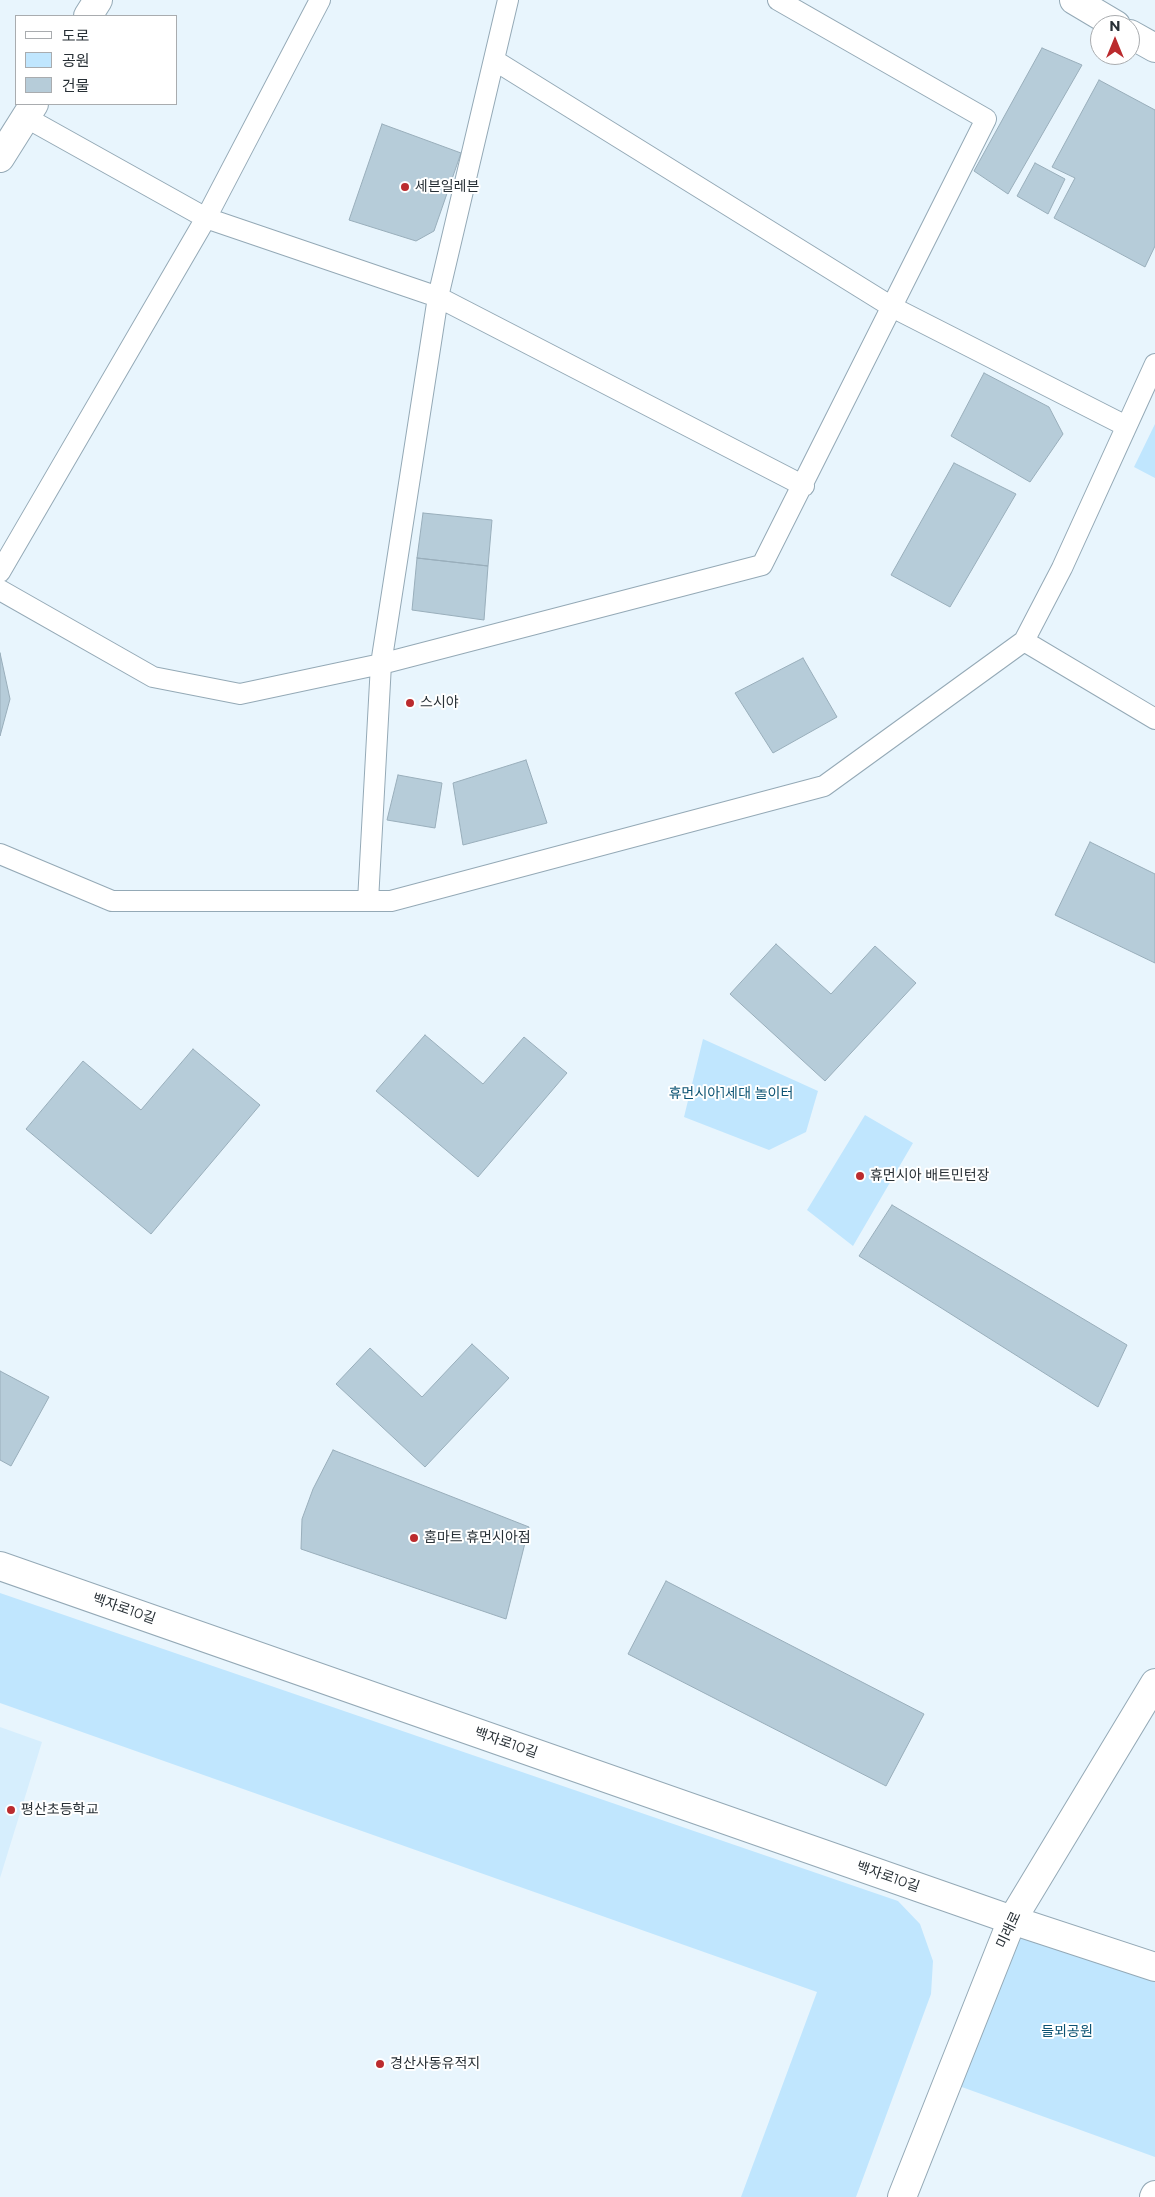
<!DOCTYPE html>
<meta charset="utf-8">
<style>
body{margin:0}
#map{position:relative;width:1155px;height:2197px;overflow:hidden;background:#e8f5fd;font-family:Montserrat,"Noto Sans KR",sans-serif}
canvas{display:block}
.legend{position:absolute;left:15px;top:15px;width:162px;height:90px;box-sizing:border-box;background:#fff;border:1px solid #a9acaf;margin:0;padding:6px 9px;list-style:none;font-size:15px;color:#283036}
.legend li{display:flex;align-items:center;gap:10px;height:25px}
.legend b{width:25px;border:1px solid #a9acaf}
.north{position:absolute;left:1090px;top:15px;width:50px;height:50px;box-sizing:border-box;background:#fff;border:1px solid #a9acaf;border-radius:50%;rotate:0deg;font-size:14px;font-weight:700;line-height:20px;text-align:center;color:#283036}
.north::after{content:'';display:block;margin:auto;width:18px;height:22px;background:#bb2b2e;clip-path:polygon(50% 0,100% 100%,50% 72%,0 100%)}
</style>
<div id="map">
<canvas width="1155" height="2197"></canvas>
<ul class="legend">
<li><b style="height:6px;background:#fff"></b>도로</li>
<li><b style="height:14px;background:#c0e6fe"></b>공원</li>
<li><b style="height:14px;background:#b6ccd9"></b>건물</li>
</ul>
<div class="north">N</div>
</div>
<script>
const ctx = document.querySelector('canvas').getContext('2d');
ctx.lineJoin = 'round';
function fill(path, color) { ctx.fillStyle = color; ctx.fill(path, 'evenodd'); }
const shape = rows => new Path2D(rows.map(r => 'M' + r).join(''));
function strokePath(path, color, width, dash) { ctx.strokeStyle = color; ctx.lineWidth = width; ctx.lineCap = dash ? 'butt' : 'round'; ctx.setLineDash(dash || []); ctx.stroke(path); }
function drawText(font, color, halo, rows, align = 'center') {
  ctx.font = font + ' Montserrat,"Noto Sans KR",sans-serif'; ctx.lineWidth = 4; ctx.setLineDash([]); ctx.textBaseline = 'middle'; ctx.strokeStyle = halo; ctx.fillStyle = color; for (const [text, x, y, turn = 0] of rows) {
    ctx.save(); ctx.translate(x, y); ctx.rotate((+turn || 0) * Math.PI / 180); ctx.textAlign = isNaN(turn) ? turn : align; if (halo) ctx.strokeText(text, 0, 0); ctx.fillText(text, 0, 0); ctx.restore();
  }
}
const built = shape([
 [0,1727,42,1742,0,1878]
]);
const green = shape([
 [1155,424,1155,478,1134,467],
 [703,1039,818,1091,806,1132,769,1150,684,1117],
 [865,1115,913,1143,853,1246,807,1210],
 [0,1593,898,1901,920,1924,933,1961,931,1994,856,2197,741,2197,817,1992,0,1703],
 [1012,1920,1155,1970,1155,2157,948,2082]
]);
const building = shape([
 [1042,48,1082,65,1008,194,974,171,1042,48],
 [1099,80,1155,110,1155,246,1145,267,1054,218,1075,178,1052,167,1099,80],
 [382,124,461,153,434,231,416,241,349,220,382,124],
 [1035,163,1065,179,1048,214,1017,196,1035,163],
 [984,373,1049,407,1063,434,1030,482,951,436,984,373],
 [954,463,1016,494,950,607,891,575,954,463],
 [423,513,492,520,488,566,417,558,423,513],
 [417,558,488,566,484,620,412,610,417,558],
 [0,653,10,699,0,736,0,653],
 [803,658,837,717,773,753,735,693,803,658],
 [526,760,547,823,463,845,453,783,526,760],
 [398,775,442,783,435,828,387,820,398,775],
 [1090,842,1155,874,1155,963,1055,915,1090,842],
 [776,944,831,994,875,946,916,983,825,1081,730,994,776,944],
 [425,1035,483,1084,524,1037,567,1073,478,1177,376,1091,425,1035],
 [193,1049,260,1105,151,1234,26,1129,83,1061,141,1110,193,1049],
 [892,1205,1127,1345,1098,1407,859,1256,892,1205],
 [472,1344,509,1378,425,1467,336,1384,370,1348,422,1397,472,1344],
 [0,1371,49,1397,11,1466,0,1460,0,1371],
 [333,1450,529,1527,506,1619,301,1549,302,1519,313,1489,333,1450],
 [666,1581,924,1714,886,1786,628,1654,666,1581]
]);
const service = shape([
 [494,60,892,307,1126,426],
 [25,117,206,218,438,297,804,486],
 [0,572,206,218,320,0],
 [0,590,153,677,240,694,381,664,762,565,986,119,778,0],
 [1024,641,1155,719],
 [0,854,112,901,391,901,824,786,1024,641,1062,568,1155,364],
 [368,901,381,664,438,297,508,0]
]);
const minor = shape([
 [88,16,98,0],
 [0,158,34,104],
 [0,1566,1012,1920,1155,1967],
 [1154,2197,1155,2195]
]);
const tertiary = shape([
 [1074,0,1116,25],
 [1130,34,1155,48],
 [902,2197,1012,1920,1155,1683]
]);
const markers = [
 [405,187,5,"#bb2b2e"],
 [410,703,5,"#bb2b2e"],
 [860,1176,5,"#bb2b2e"],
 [414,1538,5,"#bb2b2e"],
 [11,1810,5,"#bb2b2e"],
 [380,2064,5,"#bb2b2e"]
];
const poiNames = [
 ["세븐일레븐",415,187],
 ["스시야",420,703],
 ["휴먼시아 배트민턴장",870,1176],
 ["홈마트 휴먼시아점",424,1538],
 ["평산초등학교",21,1810],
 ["경산사동유적지",390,2064]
];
const parkNames = [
 ["휴먼시아1세대 놀이터",731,1094],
 ["들뫼공원",1067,2032]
];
const streetNames = [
 ["백자로10길",124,1609,19],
 ["백자로10길",506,1743,19],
 ["백자로10길",888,1877,19],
 ["미래로",1009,1930,-65]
];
fill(built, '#d6eefd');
fill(green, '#c0e6fe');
fill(building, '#b6ccd9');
strokePath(building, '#99aebb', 1);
strokePath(service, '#94a9b6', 22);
strokePath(minor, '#94a9b6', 30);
strokePath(tertiary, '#94a9b6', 30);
strokePath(service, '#fff', 20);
strokePath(minor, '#fff', 28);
strokePath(tertiary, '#fff', 28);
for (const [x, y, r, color] of markers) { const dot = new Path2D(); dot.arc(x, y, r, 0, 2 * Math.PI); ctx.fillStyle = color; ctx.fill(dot); strokePath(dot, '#fff', 2); }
drawText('14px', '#283036', '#fff', poiNames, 'left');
drawText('14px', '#0b5373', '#fff', parkNames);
drawText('14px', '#283036', '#fff', streetNames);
</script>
